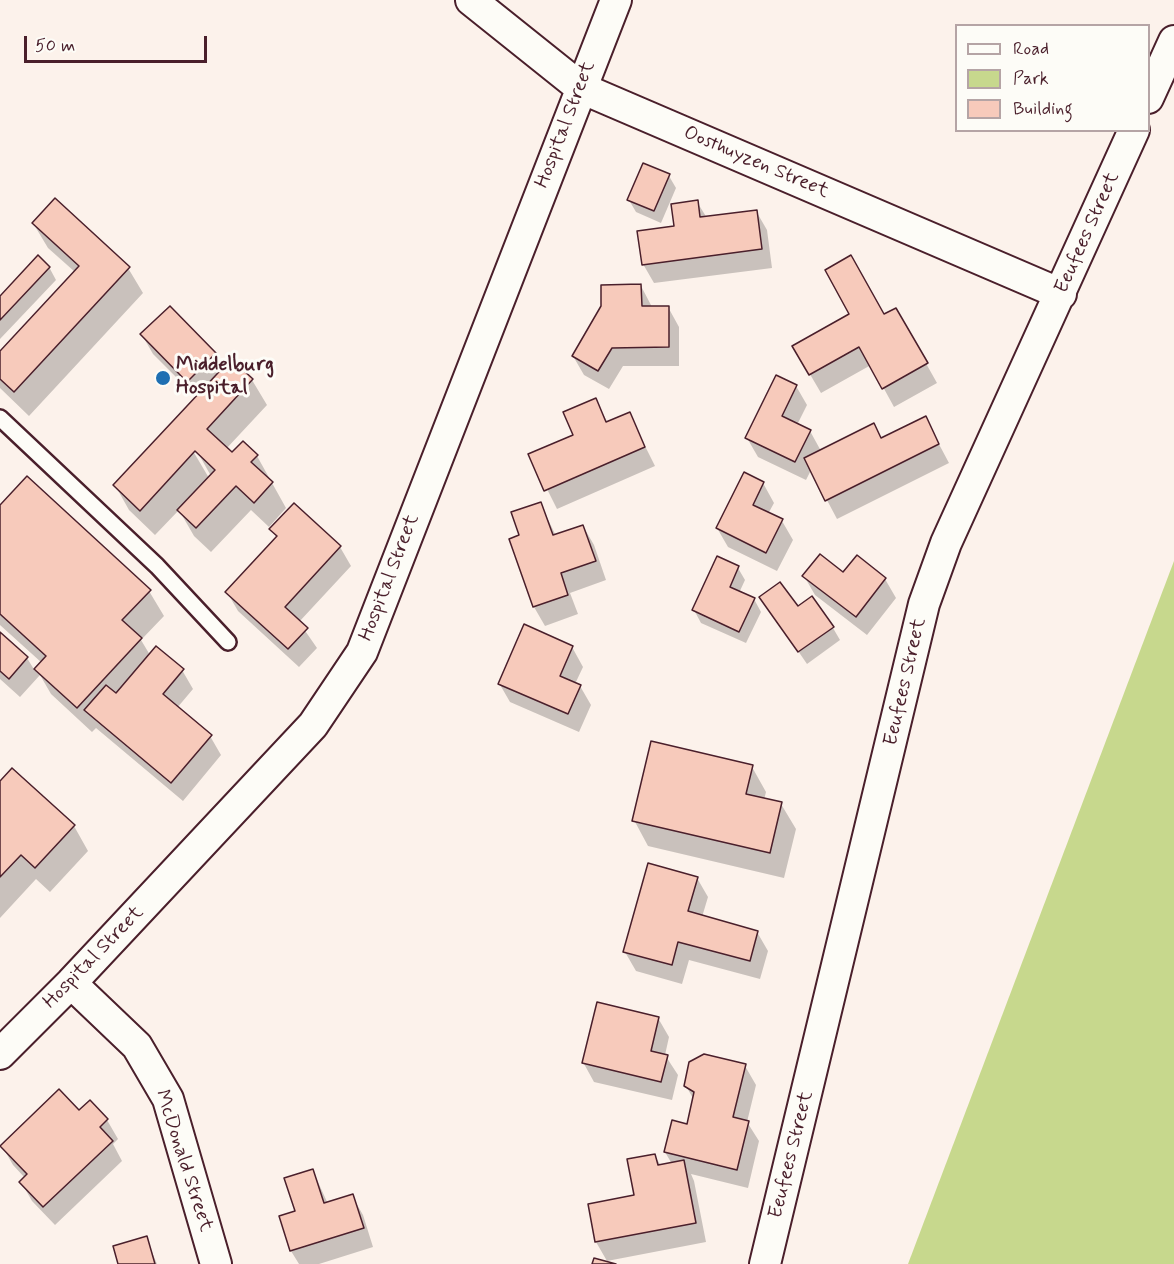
<!DOCTYPE html>
<style>
body{margin:0}
#map{position:relative;width:1174px;height:1264px;overflow:hidden;background:#fcf2eb;font-family:Mynerve,sans-serif}
canvas{display:block}
.legend{position:absolute;left:955px;top:24px;width:195px;height:108px;box-sizing:border-box;background:#fdfcf7;border:2px solid #b5a4a5;margin:0;padding:8px 10px;list-style:none;font-size:18px;color:#4a1f2b}
.legend li{display:flex;align-items:center;gap:12px;height:30px}
.legend b{width:30px;border:2px solid #b5a4a5}
.scale{position:absolute;left:24px;top:36px;width:183px;height:27px;box-sizing:border-box;border:3px solid #4a1f2b;border-top:0;padding-left:8px;font-size:18px;line-height:21px;white-space:nowrap;color:#4a1f2b;-webkit-text-stroke:4px #fdfcf7;paint-order:stroke}
</style>
<div id="map">
<canvas width="1174" height="1264"></canvas>
<ul class="legend">
<li><b style="height:8px;background:#fdfcf7"></b>Road</li>
<li><b style="height:16px;background:#c7d88d"></b>Park</li>
<li><b style="height:16px;background:#f7cabb"></b>Building</li>
</ul>
<div class="scale">50 m</div>
</div>
<script>
const ctx = document.querySelector('canvas').getContext('2d');
ctx.lineJoin = 'round';
function fill(path, color) { ctx.fillStyle = color; ctx.fill(path, 'evenodd'); }
const shape = rows => new Path2D(rows.map(r => 'M' + r).join(''));
function strokePath(path, color, width, dash) { ctx.strokeStyle = color; ctx.lineWidth = width; ctx.lineCap = dash ? 'butt' : 'round'; ctx.setLineDash(dash || []); ctx.stroke(path); }
function drawText(font, color, halo, rows, align = 'center') {
  ctx.font = font + ' Mynerve,sans-serif'; ctx.lineWidth = 6; ctx.setLineDash([]); ctx.textBaseline = 'middle'; ctx.strokeStyle = halo; ctx.fillStyle = color; for (const [text, x, y, turn = 0] of rows) {
    ctx.save(); ctx.translate(x, y); ctx.rotate((+turn || 0) * Math.PI / 180); ctx.textAlign = isNaN(turn) ? turn : align; if (halo) ctx.strokeText(text, 0, 0); ctx.fillText(text, 0, 0); ctx.restore();
  }
}
const green = shape([
 [1174,561,1174,1264,908,1264]
]);
const shadow = shape([
 [669,176,676,188,661,223,636,212,629,200],
 [697,202,707,218,756,211,767,230,772,268,654,283,643,264],
 [33,223,128,268,143,293,29,416,0,388,0,353,75,272,48,248],
 [49,267,56,280,0,339,0,298],
 [641,286,652,307,668,307,679,327,679,366,623,366,609,389,584,375,573,356],
 [896,310,937,383,894,407,871,365,821,393,794,347,851,314,884,316],
 [142,335,215,354,224,369,252,380,267,405,226,449,232,454,257,456,286,508,269,527,251,510,211,552,194,536,179,510,155,535,129,510,115,485,197,398,153,354],
 [193,444,211,476,209,478,190,446],
 [796,386,807,405,797,425,810,431,821,451,873,425,882,440,925,418,949,463,837,519,811,470,806,480,758,457,747,438],
 [595,400,608,423,629,414,655,466,557,509,530,455,575,435],
 [763,483,774,503,768,514,782,521,793,540,777,571,728,547,717,528],
 [540,503,556,536,583,526,594,545,606,580,570,593,578,614,545,626,534,607,511,540,521,536],
 [294,505,340,547,351,566,299,622,317,648,299,667,238,611,227,592,277,539,271,529],
 [0,507,149,591,164,616,141,640,150,655,182,670,193,689,177,708,210,736,221,755,183,801,96,728,92,732,51,694,40,675,20,697,0,679,0,634,27,658,35,671,42,663,0,625],
 [738,568,745,580,739,593,754,599,761,612,746,643,701,623,694,610],
 [844,574,885,579,896,598,867,635,815,595,804,576],
 [761,597,797,608,833,628,840,640,807,664],
 [572,647,583,667,575,684,580,686,591,705,579,732,510,702,499,683],
 [752,767,766,792,764,800,781,804,796,829,784,878,648,846,634,820],
 [0,783,74,826,88,851,50,892,36,879,0,918],
 [697,878,708,897,702,917,757,932,768,951,760,979,689,960,682,984,636,971,625,952],
 [658,1018,669,1037,665,1055,678,1075,672,1100,594,1082,583,1062],
 [745,1066,756,1085,747,1122,759,1141,748,1188,691,1174,694,1181,706,1242,607,1261,596,1242,636,1196,655,1156,661,1166,672,1164,665,1152,688,1126,694,1100,686,1086],
 [90,1102,107,1120,118,1139,113,1144,122,1161,55,1225,32,1201,21,1182,25,1178,13,1165,2,1146,79,1112],
 [313,1171,328,1204,352,1196,363,1215,373,1247,319,1264,299,1264,291,1251,297,1212],
 [146,1238,157,1264,120,1264]
]);
const building = shape([
 [643,163,670,174,654,211,627,200,643,163],
 [55,198,130,267,14,392,0,379,0,351,79,266,32,223,55,198],
 [698,200,700,217,757,210,762,249,642,265,637,231,674,226,671,204,698,200],
 [38,255,50,267,0,320,0,296,38,255],
 [851,255,884,314,896,308,928,363,882,389,859,347,809,375,792,346,849,314,825,270,851,255],
 [641,284,642,306,669,306,669,347,612,348,598,371,572,356,601,306,601,285,641,284],
 [170,306,216,353,187,382,140,334,170,306],
 [231,359,253,379,207,429,232,452,243,441,258,455,251,462,273,482,254,503,236,486,196,528,177,510,215,470,195,451,140,511,113,485,231,359],
 [776,375,797,385,782,416,811,430,795,462,745,438,776,375],
 [596,398,606,422,630,412,645,447,544,491,528,454,573,435,563,412,596,398],
 [926,416,939,444,825,501,804,458,874,423,881,438,926,416],
 [744,472,764,482,753,505,783,519,766,553,716,528,744,472],
 [27,476,151,590,122,620,142,638,77,708,34,669,46,656,0,614,0,505,27,476],
 [541,502,553,535,583,525,596,561,561,573,568,595,533,607,509,539,519,535,511,512,541,502],
 [294,503,341,546,285,607,308,628,288,649,225,592,277,536,269,529,294,503],
 [820,554,843,572,857,555,886,578,856,617,802,576,820,554],
 [717,556,739,566,730,587,755,598,739,632,692,610,717,556],
 [780,582,798,606,812,596,834,627,798,652,759,597,780,582],
 [524,624,573,646,560,676,581,685,568,714,498,684,524,624],
 [0,632,28,657,9,679,0,671,0,632],
 [156,646,184,669,163,694,212,735,171,783,84,710,106,685,116,693,156,646],
 [651,741,753,765,746,794,782,802,770,853,632,821,651,741],
 [12,768,75,825,35,868,21,855,0,877,0,781,12,768],
 [648,863,698,877,688,911,758,931,750,961,678,942,672,965,623,952,648,863],
 [597,1002,659,1017,651,1051,668,1055,661,1082,582,1063,597,1002],
 [704,1054,746,1064,733,1117,749,1121,737,1170,664,1152,672,1120,687,1124,694,1092,684,1086,689,1062,704,1054],
 [59,1089,79,1110,90,1100,108,1119,100,1127,113,1141,43,1207,19,1182,27,1174,0,1146,59,1089],
 [655,1154,658,1165,684,1160,696,1223,595,1242,588,1204,634,1195,627,1159,655,1154],
 [313,1169,324,1203,353,1194,364,1228,290,1251,279,1216,295,1211,284,1178,313,1169],
 [147,1236,155,1264,118,1264,113,1246,147,1236],
 [594,1258,616,1264,592,1264,594,1258]
]);
const lane = shape([
 [0,418,157,566,228,642]
]);
const street = shape([
 [471,0,581,88,1061,294],
 [1148,98,1174,41],
 [71,983,137,1046,168,1099,216,1264],
 [0,1054,71,983,313,725,362,652,616,0],
 [765,1264,924,604,946,543,1134,130]
]);
const markers = [
 [163,378,8,"#1f6fb2"]
];
const streetNames = [
 ["Hospital Street",566,125,-69],
 ["Oosthuyzen Street",756,163,23],
 ["Eeufees Street",1088,233,-66],
 ["Hospital Street",390,578,-69],
 ["Eeufees Street",906,682,-77],
 ["Hospital Street",94,958,-46],
 ["Eeufees Street",792,1155,-76],
 ["McDonald Street",183,1161,72]
];
const poiNames = [
 ["Middelburg",176,366],
 ["Hospital",176,389]
];
fill(green, '#c7d88d');
fill(shadow, '#0003');
fill(building, '#f7cabb');
strokePath(building, '#4a1f2b', 1.5);
strokePath(lane, '#4a1f2b', 20);
strokePath(street, '#4a1f2b', 34);
strokePath(lane, '#fdfcf7', 15);
strokePath(street, '#fdfcf7', 30);
for (const [x, y, r, color] of markers) { const dot = new Path2D(); dot.arc(x, y, r, 0, 2 * Math.PI); ctx.fillStyle = color; ctx.fill(dot); strokePath(dot, '#fdfcf7', 2); }
drawText('20px', '#4a1f2b', '#fdfcf7', streetNames);
drawText('bold 20px', '#4a1f2b', '#fdfcf7', poiNames, 'left');
</script>
